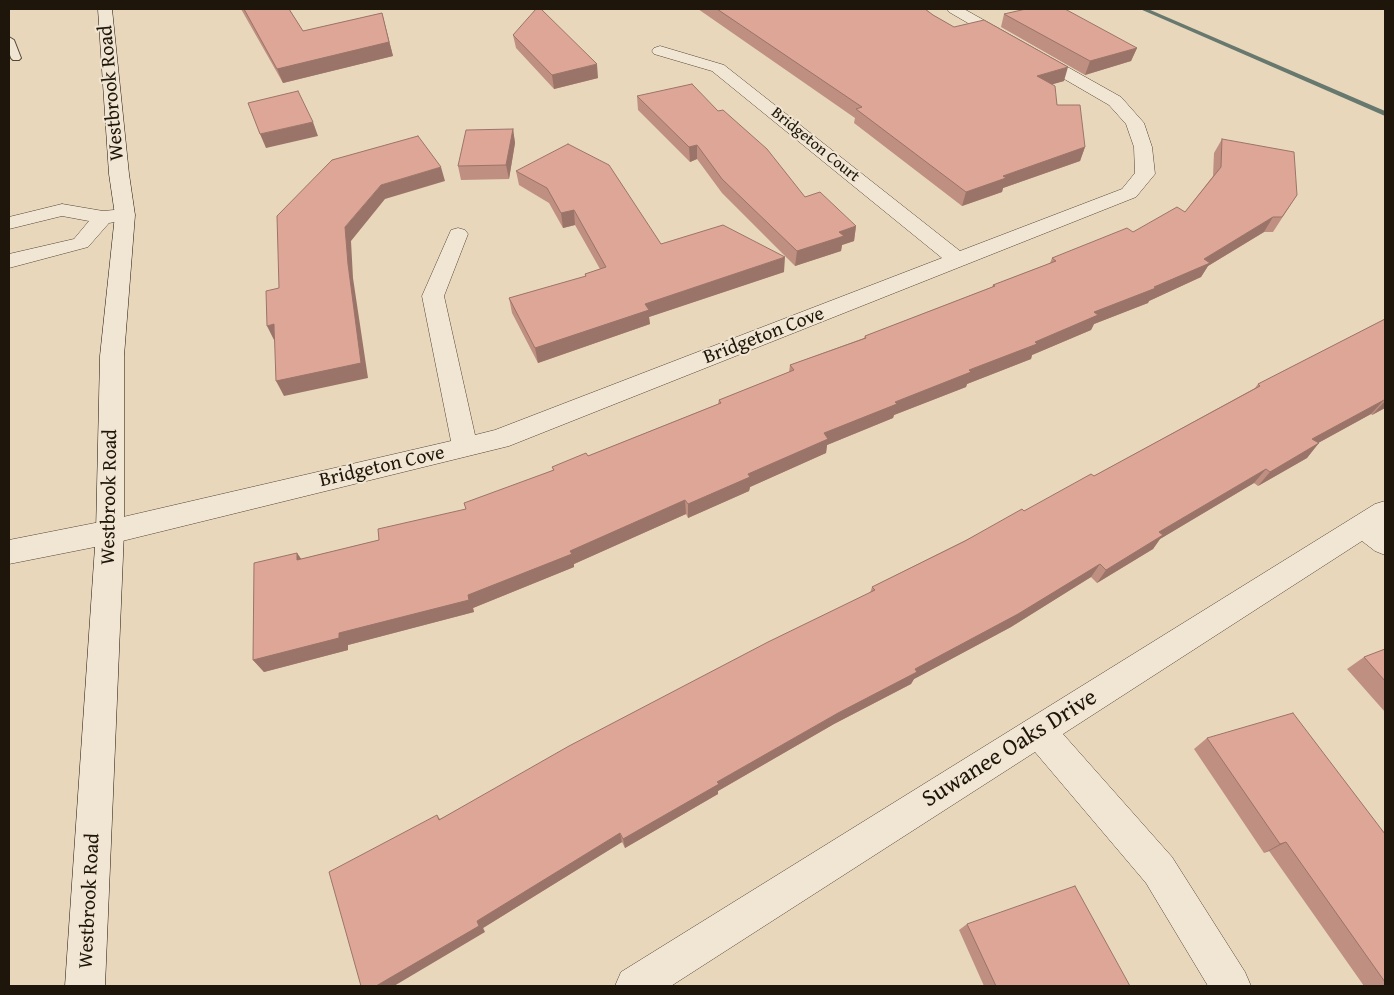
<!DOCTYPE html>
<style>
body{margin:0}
#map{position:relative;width:1394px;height:995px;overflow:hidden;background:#e9d7bc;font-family:"Gentium Book Plus",serif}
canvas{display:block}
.frame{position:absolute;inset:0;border:10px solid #1e160a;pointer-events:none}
</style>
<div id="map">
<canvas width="1394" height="995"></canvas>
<div class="frame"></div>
</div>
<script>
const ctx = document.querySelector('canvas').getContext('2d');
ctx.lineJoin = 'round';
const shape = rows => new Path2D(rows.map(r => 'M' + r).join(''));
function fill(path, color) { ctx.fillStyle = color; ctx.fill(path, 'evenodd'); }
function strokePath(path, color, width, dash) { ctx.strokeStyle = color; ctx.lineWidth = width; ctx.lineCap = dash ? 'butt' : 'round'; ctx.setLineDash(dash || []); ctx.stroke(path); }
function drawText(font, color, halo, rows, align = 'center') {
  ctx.font = font + ' "Gentium Book Plus",serif'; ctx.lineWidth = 4; ctx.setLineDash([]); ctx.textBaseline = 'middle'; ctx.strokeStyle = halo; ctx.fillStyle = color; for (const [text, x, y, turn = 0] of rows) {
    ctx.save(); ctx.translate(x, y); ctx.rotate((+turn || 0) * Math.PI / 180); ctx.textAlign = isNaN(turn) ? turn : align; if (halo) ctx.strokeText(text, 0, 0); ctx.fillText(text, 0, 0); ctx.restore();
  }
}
const stream = shape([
 [1140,9,1148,9,1385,111,1385,116,1140,9]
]);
const lane = shape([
 [9,37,14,40,21,58,19,60,13,60,11,58,9,52,9,37]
]);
const street = shape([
 [947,9,964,9,1121,97,1144,123,1152,147,1155,174,1136,197,509,446,110,544,9,564,9,540,110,520,451,441,422,296,451,230,458,228,465,230,468,234,444,296,475,435,495,430,942,258,712,71,654,54,652,51,654,48,660,46,724,65,960,251,1122,189,1135,173,1134,147,1126,124,1109,105,949,12,947,9],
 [62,204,103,211,125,209,132,211,135,215,132,219,109,223,88,247,9,268,9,254,74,239,89,221,62,216,9,229,9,217,62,204],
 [1385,501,1385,555,1375,551,1362,541,1063,734,1172,857,1245,972,1251,986,1208,986,1146,883,1035,752,671,986,615,986,621,972,1375,504,1385,501]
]);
const secondary = shape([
 [98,9,112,9,129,174,135,215,124,356,124,532,105,986,65,986,96,532,100,356,115,215,109,174,98,9]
]);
const wall = shape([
 [241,9,289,9,303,31,382,13,393,56,283,83],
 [698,9,925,9,933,15,954,27,1064,81,1052,84,1057,105,1085,147,1080,161,1003,188,1002,192,962,206,854,123,855,118],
 [1004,14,1137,48,1131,61,1085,75,1001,27],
 [513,35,598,78,554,89,516,48],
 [637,96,718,111,805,197,856,226,854,241,842,245,841,251,795,266,722,193,697,159,690,162,638,110],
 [513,129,515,143,509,179,461,180,458,166],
 [1222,139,1297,195,1273,232,1264,232,1208,266,1201,277,1149,301,1148,303,1094,324,1091,330,1032,355,1031,359,967,384,966,387,894,415,893,418,827,445,826,453,750,487,749,491,688,518,686,514,574,564,574,567,473,608,474,612,348,645,348,650,264,672,253,660,297,553,301,559,379,540,466,509,553,470,552,467,588,456,718,404,719,400,789,372,790,365,864,338,865,336,992,287,993,285,1050,263,1052,258,1133,232,1185,212,1213,176,1214,153],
 [516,171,661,244,784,272,649,317,650,324,538,363,512,313,509,298,585,277,585,274,600,269,575,225,563,228,549,203,519,185],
 [1385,319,1385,408,1372,415,1371,414,1318,443,1307,458,1258,486,1254,483,1160,539,1153,549,1097,583,1091,577,1011,627,914,679,911,684,834,724,718,791,718,794,625,848,622,842,483,928,485,932,437,815,440,819,870,593,872,587,1094,476,1255,388,1258,384],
 [1385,649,1385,712,1347,669,1364,657],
 [1207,738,1385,834,1385,986,1364,986,1269,851,1264,853,1194,749],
 [967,924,1130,986,984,986,959,930]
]);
const shadedWall = shape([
 [382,13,393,56,283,83,277,69],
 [1137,48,1131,61,1085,75,1090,61],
 [597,64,598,78,554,89,552,75],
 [1068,67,1064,81,1033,90,1037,76],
 [313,122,318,136,266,148,260,134],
 [513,129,515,143,509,179,506,165],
 [697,145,697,159,690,162,689,147],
 [1085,147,1080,161,1003,188,1002,192,962,206,966,192,1003,176],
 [441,167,445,181,385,199,351,241,353,278,368,378,284,396,276,381,345,227,381,185],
 [574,210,575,225,563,228,561,213],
 [1273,217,1264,232,1208,266,1201,277,1149,301,1148,303,1094,324,1091,330,1032,355,1031,359,967,384,966,387,894,415,893,418,827,445,826,453,750,487,749,491,688,518,688,504,748,474,824,433,1035,342,1094,312,1154,287,1204,259],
 [856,226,854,241,842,245,841,251,795,266,797,251,839,232],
 [785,257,784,272,649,317,650,324,538,363,535,348,645,304],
 [274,324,274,340,267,326],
 [1384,400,1371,414,1300,453,1312,439],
 [1385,401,1385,408,1372,415],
 [1319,443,1307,458,1258,486,1270,472],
 [1266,469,1254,483,1160,539,1153,549,1097,583,1106,570,1159,532],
 [685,500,686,514,574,564,574,567,473,608,474,612,348,645,348,650,264,672,253,660,339,633,468,595],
 [297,553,306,566,297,560],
 [1100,564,1091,577,1011,627,914,679,911,684,834,724,718,791,718,794,625,848,623,839,717,782],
 [620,833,622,842,483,928,485,932,394,986,376,986,477,921],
 [1286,842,1269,851,1264,853,1280,844]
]);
const building = shape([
 [244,9,289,9,303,31,382,13,389,42,277,69,244,9],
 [536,9,541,9,597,64,552,75,513,35,536,9],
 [717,9,925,9,933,15,954,27,984,20,1068,67,1037,76,1055,86,1057,105,1080,105,1085,147,1003,176,1006,178,966,192,856,109,862,107,717,9],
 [1026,9,1065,9,1137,48,1090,61,1004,14,1026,9],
 [692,84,718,111,723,110,767,149,805,197,820,192,856,226,839,232,844,236,797,251,722,179,697,145,689,147,637,96,692,84],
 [298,91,313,122,260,134,248,103,298,91],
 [513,129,506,165,458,166,466,130,513,129],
 [418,136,441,167,381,185,345,227,348,264,361,363,276,381,274,324,267,326,266,291,279,288,277,216,332,160,418,136],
 [1222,139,1294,152,1297,195,1282,217,1273,217,1204,259,1210,263,1154,287,1156,288,1094,312,1098,315,1035,342,1037,344,969,370,971,372,895,402,897,404,824,433,828,439,748,474,750,477,688,504,685,500,570,551,572,554,468,595,469,600,339,633,339,638,253,660,254,563,297,553,297,560,379,540,378,529,466,509,464,503,554,470,552,467,586,453,588,456,721,403,719,400,794,370,790,365,866,338,865,336,995,286,993,285,1056,261,1052,258,1127,228,1133,232,1177,207,1185,212,1221,167,1222,139],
 [568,144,609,165,661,244,723,225,785,257,645,304,649,310,535,348,509,298,586,276,585,274,606,267,574,210,561,213,547,188,516,171,568,144],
 [1385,319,1385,401,1384,400,1312,439,1319,443,1270,472,1266,469,1159,532,1163,535,1106,570,1100,564,1018,614,915,669,917,672,838,713,717,782,719,784,623,839,620,833,477,921,479,926,376,986,361,986,329,872,437,815,439,820,569,746,768,642,875,590,872,587,965,541,1022,509,1024,511,1091,474,1094,476,1260,386,1258,384,1385,319],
 [1385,649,1385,681,1364,657,1385,649],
 [1293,713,1385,834,1385,982,1286,842,1280,844,1207,738,1293,713],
 [1075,886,1130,986,996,986,967,924,1075,886]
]);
const farStreetnames = [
 ["Bridgeton Court",815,145,39]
];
const streetNames = [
 ["Westbrook Road",112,93,-95],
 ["Bridgeton Cove",764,336,-21],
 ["Bridgeton Cove",382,467,-13],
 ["Westbrook Road",110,497,-89],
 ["Westbrook Road",90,901,-87]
];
const nearStreetnames = [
 ["Suwanee Oaks Drive",1010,749,-32]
];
fill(stream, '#67786f');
strokePath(lane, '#514636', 2);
strokePath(street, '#514636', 1);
strokePath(secondary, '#1e160a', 1);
fill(lane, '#f1e5d3');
fill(street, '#f1e5d3');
fill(secondary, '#f1e5d3');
fill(wall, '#bf8f81');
fill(shadedWall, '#9b7469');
fill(building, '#dea696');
strokePath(building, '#9b7469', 1);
drawText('16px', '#1e160a', '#f1e5d3', farStreetnames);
drawText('20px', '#1e160a', '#f1e5d3', streetNames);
drawText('24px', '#1e160a', '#f1e5d3', nearStreetnames);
</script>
